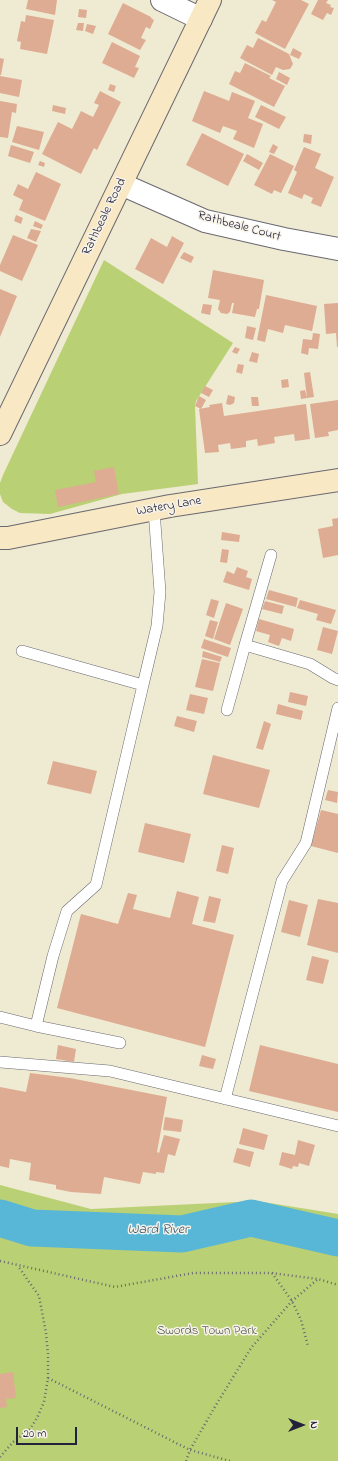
<!DOCTYPE html>
<style>
body{margin:0}
#map{position:relative;width:338px;height:1461px;overflow:hidden;background:#efead2;font-family:"Indie Flower",sans-serif}
canvas{display:block}
.north{position:absolute;left:282px;top:1405px;width:40px;height:40px;-webkit-text-stroke:3px #f7f3e8;paint-order:stroke;rotate:90deg;font-size:11px;font-weight:700;line-height:16px;text-align:center;color:#22223b}
.north::after{content:'';display:block;margin:auto;width:14px;height:18px;background:#22223b;clip-path:polygon(50% 0,100% 100%,50% 72%,0 100%)}
.scale{position:absolute;left:16px;top:1427px;width:61px;height:18px;box-sizing:border-box;border:2px solid #22223b;border-top:0;padding-left:5px;font-size:12px;line-height:14px;white-space:nowrap;color:#22223b;-webkit-text-stroke:3px #f7f3e8;paint-order:stroke}
</style>
<div id="map">
<canvas width="338" height="1461"></canvas>
<div class="north">N</div>
<div class="scale">20 m</div>
</div>
<script>
const ctx = document.querySelector('canvas').getContext('2d');
ctx.lineJoin = 'round';
function fill(path, color) { ctx.fillStyle = color; ctx.fill(path, 'evenodd'); }
const shape = rows => new Path2D(rows.map(r => 'M' + r).join(''));
function strokePath(path, color, width, dash) { ctx.strokeStyle = color; ctx.lineWidth = width; ctx.lineCap = dash ? 'butt' : 'round'; ctx.setLineDash(dash || []); ctx.stroke(path); }
function drawText(font, color, halo, rows, align = 'center') {
  ctx.font = font + ' "Indie Flower",sans-serif'; ctx.lineWidth = 3; ctx.setLineDash([]); ctx.textBaseline = 'middle'; ctx.strokeStyle = halo; ctx.fillStyle = color; for (const [text, x, y, turn = 0] of rows) {
    ctx.save(); ctx.translate(x, y); ctx.rotate((+turn || 0) * Math.PI / 180); ctx.textAlign = isNaN(turn) ? turn : align; if (halo) ctx.strokeText(text, 0, 0); ctx.fillText(text, 0, 0); ctx.restore();
  }
}
const green = shape([
 [104,260,233,343,196,401,195,406,198,484,122,494,50,514,20,513,12,509,3,502,0,494,0,483,3,475],
 [0,1185,91,1209,257,1201,338,1214,338,1461,0,1461]
]);
const river = shape([
 [0,1218,32,1228,182,1234,251,1218,338,1238]
]);
const building = shape([
 [28,0,57,0,55,15,26,9],
 [272,0,301,0,309,4,285,49,255,33,262,20,266,22,276,2],
 [318,0,328,0,326,3,331,5,330,7,334,8,331,15,327,13,323,20,311,14],
 [123,3,151,17,151,18,154,20,150,29,146,27,141,38,146,40,140,50,108,34],
 [79,9,87,10,86,18,78,17],
 [26,15,54,20,47,54,20,49,21,42,17,41,21,21,25,22],
 [78,23,84,23,83,31,76,30],
 [87,24,96,26,93,34,85,31],
 [258,38,289,54,293,64,290,69,283,70,276,67,272,75,240,58,247,45,253,48],
 [112,42,140,56,135,67,139,68,134,78,102,63],
 [293,48,302,53,299,59,290,55],
 [0,58,4,59,1,75,0,75],
 [245,63,271,76,269,78,285,86,274,107,229,84,235,71,240,73],
 [279,72,290,78,287,85,276,79],
 [0,76,22,80,19,97,0,93],
 [110,84,116,86,114,92,108,90],
 [100,91,121,102,97,150,94,148,81,174,42,154,58,122,72,129,81,111,93,117,99,105,94,103],
 [204,91,229,101,232,92,255,101,248,118,263,124,254,148,233,139,237,131,223,126,220,133,192,121],
 [0,101,17,104,16,113,12,112,8,138,0,137],
 [53,105,66,108,65,114,52,111],
 [261,105,286,117,279,129,255,117],
 [17,126,44,132,39,150,12,142],
 [202,133,244,154,228,186,186,165],
 [304,134,312,135,311,144,303,142],
 [273,144,278,147,274,154,269,152],
 [11,145,34,152,30,163,8,156],
 [304,147,321,154,315,168,334,177,321,207,311,203,313,198,304,194,302,199,288,193,297,172,294,170],
 [247,154,263,163,259,170,243,161],
 [270,154,294,166,281,193,274,190,272,194,254,185],
 [40,161,45,163,44,167,38,165],
 [36,172,61,184,45,221,19,210,23,200,13,195,18,184,28,189],
 [16,215,23,218,21,224,14,221],
 [35,221,43,225,41,229,33,226],
 [31,229,41,231,36,242,27,238],
 [13,235,38,245,22,281,0,271,0,265],
 [172,236,184,243,163,284,135,269,151,238,167,247],
 [184,252,194,257,191,263,180,258],
 [213,270,264,280,259,309,257,309,255,317,232,313,234,303,232,303,230,312,227,314,221,313,218,309,220,300,208,298],
 [0,289,17,296,0,337],
 [266,295,317,306,312,331,285,325,283,333,268,329,265,342,257,340],
 [338,303,338,347,337,347,336,333,326,334,324,304],
 [203,304,212,305,210,315,201,313],
 [247,326,256,328,253,340,245,338],
 [313,333,320,334,318,349,309,348,308,355,301,353,303,339,312,340],
 [235,347,240,349,237,354,232,352],
 [252,352,259,354,257,363,249,361],
 [238,364,244,365,242,374,236,372],
 [310,372,314,397,307,398,304,373],
 [288,379,289,387,282,388,281,380],
 [205,386,213,390,209,397,201,393],
 [305,390,307,398,301,399,300,391],
 [228,395,235,397,234,403,230,405,226,404],
 [199,396,206,400,201,409,195,406],
 [251,397,258,397,259,406,252,406],
 [338,400,338,430,328,432,329,436,315,438,310,404],
 [222,403,224,416,306,404,310,439,295,441,294,434,274,437,275,443,258,446,257,439,246,441,246,447,231,449,230,443,218,445,219,452,205,453,199,409,210,407,209,405],
 [114,467,119,494,58,507,55,490,96,482,94,471],
 [338,518,338,555,323,558,318,529,333,526,332,519],
 [222,532,240,535,239,542,221,540],
 [222,549,229,550,227,563,220,562],
 [237,567,248,571,246,577,252,579,249,590,223,582,227,571,234,574],
 [269,590,298,598,296,607,266,599],
 [211,599,219,601,214,618,206,615],
 [300,600,336,610,331,624,316,620,318,614,297,608],
 [265,601,284,606,282,614,262,609],
 [226,603,243,609,230,645,214,639],
 [259,619,294,629,291,641,282,638,279,646,268,642,270,635,256,631],
 [210,620,218,622,213,639,205,636],
 [323,627,338,631,332,654,317,650],
 [204,639,231,648,228,657,201,648],
 [203,651,222,657,220,662,202,657],
 [202,659,220,663,213,691,195,687],
 [290,692,308,696,306,706,288,702],
 [190,694,208,698,204,714,186,710],
 [278,704,303,711,301,720,276,714],
 [177,716,197,721,194,732,174,726],
 [264,721,271,724,263,750,256,748],
 [213,755,270,770,259,808,203,794],
 [53,761,97,771,91,794,47,784],
 [328,790,338,792,337,803,325,800],
 [321,810,338,814,338,853,311,846],
 [145,823,191,834,184,863,138,852],
 [222,845,234,848,228,874,216,871],
 [177,891,199,897,192,924,234,935,205,1047,57,1008,81,914,118,924,128,893,137,895,133,909,170,918],
 [209,896,221,899,215,923,203,921],
 [318,899,338,903,338,953,307,945],
 [289,900,308,905,300,937,281,932],
 [312,956,329,960,323,984,306,980],
 [58,1045,76,1049,74,1062,56,1059],
 [260,1045,338,1064,338,1112,249,1091],
 [202,1055,216,1059,213,1069,199,1066],
 [30,1073,70,1078,167,1097,157,1152,159,1153,164,1135,180,1139,175,1156,168,1154,164,1173,156,1172,156,1174,143,1172,140,1184,104,1177,101,1194,71,1192,56,1189,56,1185,29,1180,31,1163,10,1159,9,1168,0,1166,0,1087,26,1092],
 [165,1117,183,1120,181,1132,163,1130],
 [243,1128,268,1135,264,1150,239,1144],
 [298,1140,315,1145,309,1166,299,1163,298,1167,293,1166,292,1169,279,1165,282,1152,295,1155],
 [237,1148,254,1152,250,1167,233,1162],
 [13,1372,16,1398,6,1399,7,1407,0,1408,0,1374]
]);
const path = shape([
 [0,1261,115,1287,193,1273,271,1273,318,1279,338,1285],
 [272,1273,292,1301,301,1320,308,1346],
 [48,1378,190,1450,216,1405,251,1348,292,1301,318,1279],
 [0,1457,13,1442,30,1429,37,1418,44,1402,48,1378,48,1354,46,1333,39,1296,18,1266],
 [186,1461,190,1450,230,1461]
]);
const lane = shape([
 [271,555,245,645,310,664,333,678,338,680],
 [22,651,143,685,157,626,160,592,154,510],
 [227,710,245,645],
 [0,1017,36,1026,53,956,67,911,96,885,143,685],
 [36,1026,120,1043],
 [0,1062,110,1071,338,1126],
 [225,1099,282,881,306,843,338,708]
]);
const street = shape([
 [162,0,201,19],
 [121,184,205,221,284,239,338,249]
]);
const secondary = shape([
 [0,434,210,0],
 [0,538,8,538,170,506,338,480]
]);
const streetNames = [
 ["Rathbeale Road",105,217,-64],
 ["Rathbeale Court",239,227,15],
 ["Watery Lane",169,507,-10]
];
const parkNames = [
 ["Swords Town Park",207,1332]
];
const waterNames = [
 ["Ward River",158,1231]
];
fill(green, '#bad074');
strokePath(river, '#58b6d6', 37);
fill(building, '#deac92');
strokePath(lane, '#6a6870', 12);
strokePath(street, '#6a6870', 24);
strokePath(secondary, '#6a6870', 24);
strokePath(path, '#6a6870', 2.5, [1, 3]);
strokePath(lane, '#fff', 11);
strokePath(street, '#fff', 22);
strokePath(secondary, '#f8e8c3', 22);
drawText('13px', '#22223b', '#f7f3e8', streetNames);
drawText('13px', '#50564c', '#f7f3e8', parkNames);
drawText('italic 14px', '#355671', '#f7f3e8', waterNames);
</script>
